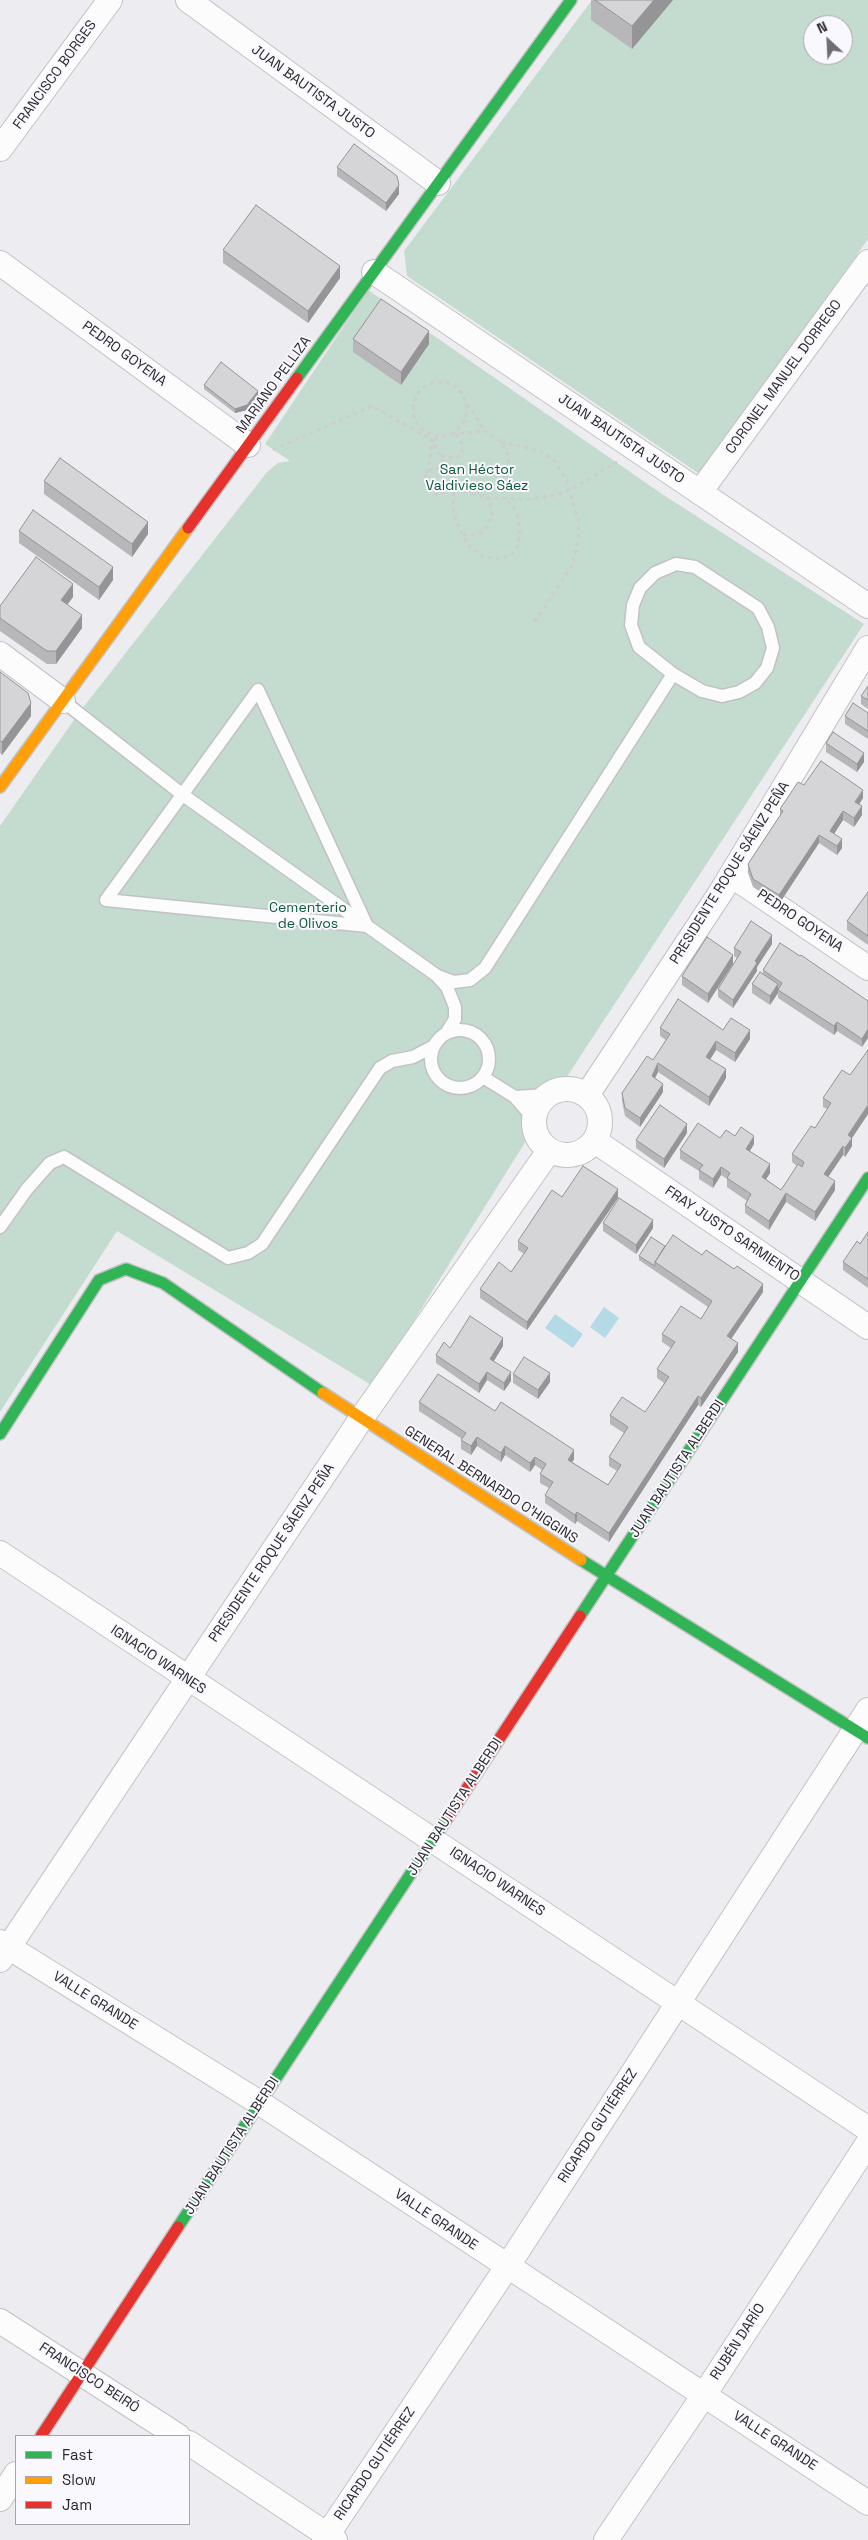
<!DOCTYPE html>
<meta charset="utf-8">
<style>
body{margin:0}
#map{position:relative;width:868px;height:2540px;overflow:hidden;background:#edecf0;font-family:"Space Grotesk",sans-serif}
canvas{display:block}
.legend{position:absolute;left:15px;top:2435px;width:175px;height:90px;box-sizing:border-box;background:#faf8ff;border:1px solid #a7a5ab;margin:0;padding:6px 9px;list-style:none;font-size:15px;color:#2a292c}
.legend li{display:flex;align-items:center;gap:10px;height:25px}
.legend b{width:25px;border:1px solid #a7a5ab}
.north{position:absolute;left:803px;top:15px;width:50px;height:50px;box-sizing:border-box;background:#faf8ff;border:1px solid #a7a5ab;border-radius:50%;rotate:335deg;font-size:14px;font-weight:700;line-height:20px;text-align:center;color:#2a292c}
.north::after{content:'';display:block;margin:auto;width:18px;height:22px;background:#6e6d71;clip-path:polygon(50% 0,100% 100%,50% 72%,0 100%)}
</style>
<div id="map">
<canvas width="868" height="2540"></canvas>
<ul class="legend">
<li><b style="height:6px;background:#30b455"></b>Fast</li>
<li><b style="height:6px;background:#ff9f0a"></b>Slow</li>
<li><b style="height:6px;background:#e5322d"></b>Jam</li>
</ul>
<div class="north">N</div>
</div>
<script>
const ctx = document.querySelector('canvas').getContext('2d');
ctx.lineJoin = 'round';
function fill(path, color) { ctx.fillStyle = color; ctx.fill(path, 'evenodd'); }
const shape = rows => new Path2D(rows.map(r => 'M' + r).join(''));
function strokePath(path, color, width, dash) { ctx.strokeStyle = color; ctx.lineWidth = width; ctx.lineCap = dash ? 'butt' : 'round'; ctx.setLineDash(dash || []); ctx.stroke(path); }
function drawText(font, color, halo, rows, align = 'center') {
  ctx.font = font + ' "Space Grotesk",sans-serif'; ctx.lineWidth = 4; ctx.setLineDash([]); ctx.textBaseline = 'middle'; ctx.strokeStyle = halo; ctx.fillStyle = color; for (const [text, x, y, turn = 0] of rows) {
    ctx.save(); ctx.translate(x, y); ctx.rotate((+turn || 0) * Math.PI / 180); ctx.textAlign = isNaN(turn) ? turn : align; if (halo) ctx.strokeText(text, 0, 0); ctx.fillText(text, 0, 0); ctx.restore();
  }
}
const green = shape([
 [592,0,868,0,868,239,701,475,407,276,404,251],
 [813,25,843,25,843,55,813,55],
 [368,290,662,494,864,624,549,1104,373,1386,117,1231,0,1412,0,826,78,714,267,472,278,463,290,461,265,444]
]);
const water = shape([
 [604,1307,619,1318,605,1338,590,1327],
 [555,1314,583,1334,573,1348,545,1328]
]);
const path = shape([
 '413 409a27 27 0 1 1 54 0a27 27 0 1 1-54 0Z',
 [467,404,485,431],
 [452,434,485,431,501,442,509,457,507,474,501,482,482,492,469,491],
 [437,437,434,443,454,483,464,491,486,498,530,499,557,495,581,484,617,462],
 [501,442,540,451,554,460,566,479,578,519,579,533,573,564,535,622],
 [273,450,372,406,433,440,427,473],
 [441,456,457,458,462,454,462,444,456,433],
 [448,470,439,468,430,470,425,477,425,486,431,493,440,495,453,486],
 [454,484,453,507,456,521,467,544,484,557,501,559,513,553,517,547,520,534,519,521,514,508,507,500],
 [463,535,476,535,485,531,492,515,491,506,486,498]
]);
const lane = shape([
 [676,564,695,567,758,608,768,627,773,648,767,668,755,683,739,692,722,696,702,691,673,674,639,647,631,625,633,605,640,588,655,573,676,564],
 [258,690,367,926,106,900,258,690],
 [63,701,183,795,436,975,447,987,455,1007,455,1019,447,1032],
 [438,976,454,982,470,980,485,968,673,674],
 '431 1059a29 29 0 1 1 58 0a29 29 0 1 1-58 0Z',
 [483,1077,515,1097,533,1118],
 [515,1097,547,1095],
 [0,1227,27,1189,50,1163,64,1157,228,1258,248,1253,262,1244,380,1068,392,1061,413,1057,434,1046]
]);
const street = shape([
 [188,0,438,183],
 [0,149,110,0],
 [0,263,248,445],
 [374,272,868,606],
 [700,492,868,262],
 [0,654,63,701],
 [731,875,868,968],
 '534 1122a33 33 0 1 1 66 0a33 33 0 1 1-66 0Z',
 [587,1095,721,892,868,648],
 [595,1141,868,1327],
 [0,1553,868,2129],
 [0,1942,260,2103,868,2503],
 [0,1960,361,1419,549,1151],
 [0,2321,178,2436],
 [189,2443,335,2540],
 [0,2499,16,2474],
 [324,2540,507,2267,868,1710],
 [606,2540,704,2395,868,2143]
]);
const fast = shape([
 [297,378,571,0],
 [0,1434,99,1280,126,1269,163,1283,323,1393],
 [581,1560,868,1738],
 [580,1616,868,1178],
 [178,2227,448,1817]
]);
const slow = shape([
 [0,787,188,528],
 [323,1393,581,1560]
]);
const jam = shape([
 [188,528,297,378],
 [448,1817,580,1616],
 [41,2436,178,2227]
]);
const wall = shape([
 [591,0,673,0,632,49,591,20],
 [337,167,399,194,386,211,337,176],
 [223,250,340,278,308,323,223,263],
 [353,339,429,344,401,385,353,352],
 [204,385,258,395,247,410,235,413,204,389],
 [44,481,148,534,132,557,44,494],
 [19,531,113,580,99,600,19,543],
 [73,597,67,605,82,628,56,664,47,664,0,631,0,606],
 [0,672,31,716,2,755,0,753],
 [868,686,868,709,861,704,861,696],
 [868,713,868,739,845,724,845,716],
 [826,743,864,762,857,772,826,752],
 [804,785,863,798,859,804,862,815,854,827,843,820,834,834,842,848,837,855,819,843,779,904,753,887,748,873,748,864,780,816,780,809],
 [868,892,868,945,847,930,847,921],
 [772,944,757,967,757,971,733,1008,718,997,718,989,737,958,734,956,734,948],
 [733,955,708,1003,682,985,682,976],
 [763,970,868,1001,862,1047,837,1031,834,1035,778,998,778,993,770,1005,752,993,752,984,763,973],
 [660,1028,723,1030,750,1039,735,1062,716,1050,710,1059,726,1078,709,1106,658,1072,655,1078,663,1092,640,1127,625,1116,622,1101,622,1093,653,1060,666,1040,660,1036],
 [868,1050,868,1114,852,1138,852,1146,845,1157,843,1155,828,1177,835,1190,815,1221,786,1202,769,1230,745,1213,745,1205,747,1201,727,1187,727,1179,721,1175,713,1188,699,1179,699,1171,680,1159,680,1150,720,1138,735,1136,754,1144,750,1151,770,1173,766,1179,781,1190,797,1166,792,1162,792,1154,815,1128,827,1109,823,1107,823,1098,850,1075],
 [687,1133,664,1168,636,1148,636,1140],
 [562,1197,618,1198,527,1330,480,1298,480,1289,511,1272,524,1254,518,1250,518,1241],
 [603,1223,653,1228,636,1254,603,1231],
 [868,1232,868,1288,843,1270,843,1262,860,1244],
 [665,1246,702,1255,763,1292,731,1339,738,1352,701,1407,698,1405,609,1542,577,1521,575,1524,545,1503,545,1495,549,1488,540,1483,540,1474,542,1470,535,1465,530,1472,505,1455,501,1462,477,1446,471,1455,461,1449,461,1440,462,1439,419,1411,419,1402,495,1411,574,1459,572,1462,608,1485,617,1471,609,1466,609,1457,624,1433,610,1424,610,1415,645,1412,664,1383,657,1378,657,1369,671,1348,662,1342,662,1334,701,1319,708,1307,639,1260,639,1256],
 [503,1346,494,1361,511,1381,504,1391,487,1380,479,1393,436,1363,436,1355,450,1348],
 [513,1374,550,1382,538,1399,513,1383]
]);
const shadedWall = shape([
 [654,0,673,0,632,49,632,26],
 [399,185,399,194,386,211,386,203],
 [340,266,340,278,308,323,308,311],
 [429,331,429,344,401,385,401,372],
 [258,391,258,395,247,410,235,413,235,409],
 [148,522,148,534,132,557,132,544],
 [113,567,113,580,99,600,99,587],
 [73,584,73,597,61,613,61,600],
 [82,615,82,628,56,664,56,651],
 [31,703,31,716,2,755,2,742],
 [864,753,864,762,857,772,857,764],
 [863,790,863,798,855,811,855,802],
 [862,806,862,815,854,827,854,818],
 [843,811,843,820,830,840,830,831],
 [819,835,819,843,779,904,779,895],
 [842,839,842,848,837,855,837,846],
 [772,935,772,944,757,967,757,971,733,1008,733,1000,755,961],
 [733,955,733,964,708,1003,708,994],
 [778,984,778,993,770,1005,770,996],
 [837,1022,837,1031,834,1035,834,1026],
 [868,1029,868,1038,862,1047,862,1039],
 [750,1030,750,1039,735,1062,735,1053],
 [716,1041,716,1050,706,1066,706,1057],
 [658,1063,658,1072,652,1084,652,1076],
 [726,1069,726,1078,709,1106,709,1097],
 [663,1084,663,1092,640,1127,640,1118],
 [868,1105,868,1114,852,1138,852,1146,845,1157,845,1148,848,1135],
 [687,1124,687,1133,664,1168,664,1159],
 [754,1136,754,1144,746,1157,746,1149],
 [843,1146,843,1155,824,1183,824,1174],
 [770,1164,770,1173,762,1186,762,1177],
 [721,1167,721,1175,713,1188,713,1179],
 [835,1181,835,1190,815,1221,815,1212],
 [618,1189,618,1198,527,1330,527,1322],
 [786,1193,786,1202,769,1230,769,1221],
 [653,1220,653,1228,636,1254,636,1245],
 [763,1284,763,1292,727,1345,727,1336],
 [503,1338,503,1346,490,1367,490,1359],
 [738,1343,738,1352,701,1407,701,1398],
 [487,1372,487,1380,479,1393,479,1384],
 [511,1372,511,1381,504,1391,504,1383],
 [550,1373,550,1382,538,1399,538,1390],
 [698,1396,698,1405,609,1542,609,1533],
 [477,1437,477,1446,471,1455,471,1446],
 [505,1446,505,1455,501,1462,501,1453],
 [574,1450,574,1459,568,1469,568,1460],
 [535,1457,535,1465,530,1472,530,1463],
 [577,1512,577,1521,575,1524,575,1515]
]);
const building = shape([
 [595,0,654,0,632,26,595,0],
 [354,144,397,176,399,185,386,203,337,167,354,144],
 [256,205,340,266,308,311,223,250,256,205],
 [381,299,429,331,401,372,353,339,381,299],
 [221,362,258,391,247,405,235,409,204,385,221,362],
 [60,458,148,522,132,544,44,481,60,458],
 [33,510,113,567,99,587,19,531,33,510],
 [36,557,73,584,61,600,82,615,56,651,47,651,0,618,0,606,36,557],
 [0,672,28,693,31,703,2,742,0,741,0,672],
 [868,686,868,700,861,696,868,686],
 [853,703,868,713,868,731,845,716,853,703],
 [833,732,864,753,857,764,826,743,833,732],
 [821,761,863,790,855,802,862,806,854,818,843,811,830,831,842,839,837,846,819,835,779,895,753,879,748,864,783,811,780,809,798,782,804,785,821,761],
 [868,892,868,936,847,921,868,892],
 [751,921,772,935,755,961,757,963,733,1000,718,989,741,952,734,948,751,921],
 [707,937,733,955,708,994,682,976,707,937],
 [780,943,800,956,801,955,868,1001,868,1029,862,1039,837,1022,834,1026,778,990,782,983,763,970,780,943],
 [760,972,778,984,770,996,752,984,760,972],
 [678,999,723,1030,731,1018,750,1030,735,1053,716,1041,706,1057,726,1069,709,1097,658,1063,652,1076,663,1084,640,1118,625,1108,622,1093,647,1056,653,1060,670,1034,660,1028,678,999],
 [868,1050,868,1105,848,1135,852,1138,845,1148,843,1146,824,1174,835,1181,815,1212,786,1193,769,1221,745,1205,751,1194,727,1178,730,1173,721,1167,713,1179,699,1170,703,1165,680,1150,698,1123,720,1138,726,1130,735,1136,741,1127,754,1136,746,1149,770,1164,762,1177,781,1190,798,1164,802,1167,804,1162,792,1154,811,1126,815,1128,831,1103,823,1098,842,1070,850,1075,868,1050],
 [660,1105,687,1124,664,1159,636,1140,660,1105],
 [583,1166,618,1189,527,1322,480,1289,499,1262,511,1272,528,1248,518,1241,552,1190,562,1197,583,1166],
 [619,1198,653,1220,636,1245,603,1223,619,1198],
 [868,1232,868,1279,843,1262,857,1241,860,1244,868,1232],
 [673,1235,702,1255,706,1250,734,1269,737,1266,763,1284,727,1336,738,1343,701,1398,698,1396,609,1533,577,1512,575,1515,545,1495,553,1482,540,1474,546,1464,535,1457,530,1463,505,1446,501,1453,477,1437,471,1446,461,1440,466,1433,419,1402,438,1374,495,1411,501,1402,574,1450,568,1460,608,1485,621,1465,609,1457,628,1427,610,1415,622,1397,645,1412,669,1377,657,1369,675,1342,662,1334,681,1306,701,1319,712,1301,655,1262,673,1235],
 [651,1237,665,1246,655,1262,655,1266,639,1256,651,1237],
 [470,1316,503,1338,490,1359,511,1372,504,1383,487,1372,479,1384,436,1355,444,1342,450,1348,470,1316],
 [524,1357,550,1373,538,1390,513,1374,524,1357]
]);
const streetNames = [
 ["FRANCISCO BORGES",55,75,-54],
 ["JUAN BAUTISTA JUSTO",313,92,36],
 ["PEDRO GOYENA",124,354,36],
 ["CORONEL MANUEL DORREGO",784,377,-54],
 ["MARIANO PELLIZA",274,385,-54],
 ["JUAN BAUTISTA JUSTO",621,439,34],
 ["PRESIDENTE ROQUE SÁENZ PEÑA",730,873,-58],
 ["PEDRO GOYENA",800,921,34],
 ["FRAY JUSTO SARMIENTO",732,1234,34],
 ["JUAN BAUTISTA ALBERDI",677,1469,-57],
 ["GENERAL BERNARDO O'HIGGINS",491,1485,33],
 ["PRESIDENTE ROQUE SÁENZ PEÑA",272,1553,-56],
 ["IGNACIO WARNES",158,1660,34],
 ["JUAN BAUTISTA ALBERDI",455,1807,-57],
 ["IGNACIO WARNES",497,1882,34],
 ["VALLE GRANDE",95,2001,32],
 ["RICARDO GUTIÉRREZ",598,2126,-57],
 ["JUAN BAUTISTA ALBERDI",232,2146,-57],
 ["VALLE GRANDE",436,2220,34],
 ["RUBÉN DARÍO",738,2342,-57],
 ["FRANCISCO BEIRÓ",89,2378,33],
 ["VALLE GRANDE",775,2441,33],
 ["RICARDO GUTIÉRREZ",375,2464,-56]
];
const parkNames = [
 ["San Héctor",477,470],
 ["Valdivieso Sáez",477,486],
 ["Cementerio",308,908],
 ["de Olivos",308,924]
];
fill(green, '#c4dccf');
fill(water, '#b4dae5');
strokePath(lane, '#c2c1c4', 15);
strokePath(street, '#c2c1c4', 26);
strokePath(fast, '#c2c1c4', 14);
strokePath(slow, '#c2c1c4', 14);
strokePath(jam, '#c2c1c4', 14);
strokePath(path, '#cdcdcd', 3, [4, 4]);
strokePath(lane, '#fcfcfd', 12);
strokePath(street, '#fcfcfd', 24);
strokePath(fast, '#30b455', 11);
strokePath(slow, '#ff9f0a', 11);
strokePath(jam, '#e5322d', 11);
fill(wall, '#b7b6b9');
fill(shadedWall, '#959496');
fill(building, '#d5d4d7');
strokePath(building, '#959496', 1);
drawText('14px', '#2a292c', '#faf8ff', streetNames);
drawText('14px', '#0d5a39', '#faf8ff', parkNames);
</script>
